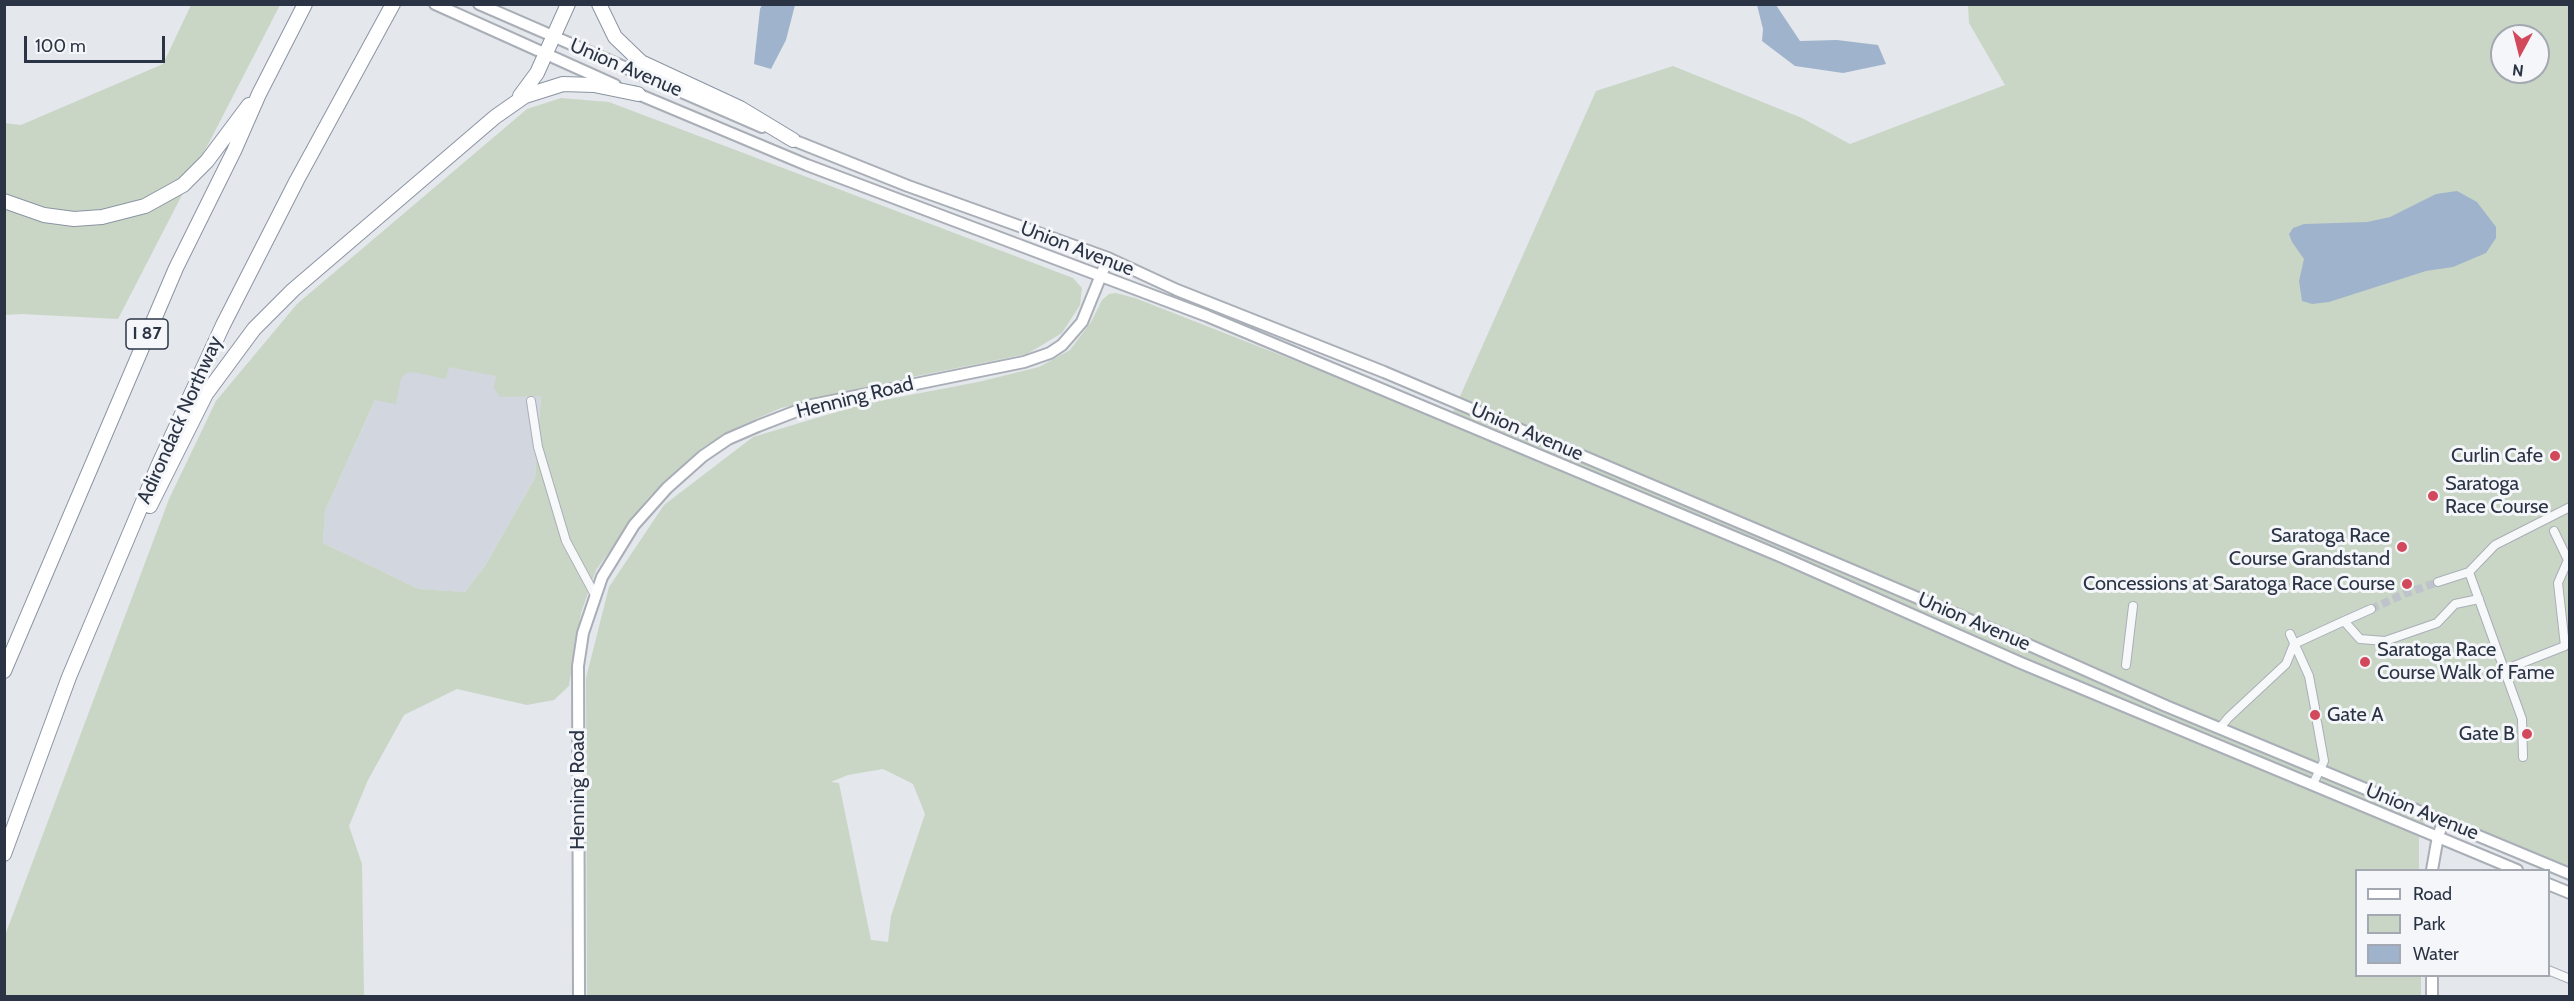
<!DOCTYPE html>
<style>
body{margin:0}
#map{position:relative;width:2574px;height:1001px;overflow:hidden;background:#e4e7ec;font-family:Cabin,sans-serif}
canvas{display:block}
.frame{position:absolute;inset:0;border:6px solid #2b3445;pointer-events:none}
.legend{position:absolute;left:2355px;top:869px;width:195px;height:108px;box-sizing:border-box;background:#f4f6f9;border:2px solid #a4a8b1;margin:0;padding:8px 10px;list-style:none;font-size:18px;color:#2b3445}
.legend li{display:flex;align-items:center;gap:12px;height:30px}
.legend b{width:30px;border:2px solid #a4a8b1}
.north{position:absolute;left:2490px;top:24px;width:60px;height:60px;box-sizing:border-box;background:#f4f6f9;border:2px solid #a4a8b1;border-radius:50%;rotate:187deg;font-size:16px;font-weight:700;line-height:24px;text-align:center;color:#2b3445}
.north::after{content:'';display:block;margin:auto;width:21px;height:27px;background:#d1495b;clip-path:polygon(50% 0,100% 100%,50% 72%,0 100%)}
.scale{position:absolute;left:24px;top:36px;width:141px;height:27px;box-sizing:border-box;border:3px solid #2b3445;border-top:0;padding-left:8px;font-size:18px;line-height:21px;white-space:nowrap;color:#2b3445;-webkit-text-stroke:4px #f4f6f9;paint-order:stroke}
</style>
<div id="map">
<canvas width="2574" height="1001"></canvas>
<div class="frame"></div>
<ul class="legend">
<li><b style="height:8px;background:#fff"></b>Road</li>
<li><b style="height:16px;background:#c9d6c5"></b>Park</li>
<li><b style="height:16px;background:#9fb4cc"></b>Water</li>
</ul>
<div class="north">N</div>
<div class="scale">100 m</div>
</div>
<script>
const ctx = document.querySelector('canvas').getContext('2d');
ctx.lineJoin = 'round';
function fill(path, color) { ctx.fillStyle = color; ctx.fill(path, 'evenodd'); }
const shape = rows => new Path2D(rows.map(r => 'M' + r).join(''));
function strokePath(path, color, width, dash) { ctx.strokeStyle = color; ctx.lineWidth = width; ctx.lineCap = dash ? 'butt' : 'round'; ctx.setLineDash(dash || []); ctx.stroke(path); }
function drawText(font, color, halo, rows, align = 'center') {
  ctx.font = font + ' Cabin,sans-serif'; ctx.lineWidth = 6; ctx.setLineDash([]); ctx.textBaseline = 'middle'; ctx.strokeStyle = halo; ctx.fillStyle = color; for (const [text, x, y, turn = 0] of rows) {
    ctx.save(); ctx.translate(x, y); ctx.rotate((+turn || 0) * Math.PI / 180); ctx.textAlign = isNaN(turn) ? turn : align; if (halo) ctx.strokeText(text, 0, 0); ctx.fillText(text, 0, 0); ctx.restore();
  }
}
const built = shape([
 [405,334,541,396,535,478,485,566,465,592,419,589,323,543,325,511]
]);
const green = shape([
 [191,5,280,5,118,319,22,314,5,315,4,123,21,125,163,64],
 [1968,5,2569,5,2569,868,2430,809,2419,839,2419,870,2356,870,2356,976,2421,976,2421,996,587,996,586,678,609,587,664,505,753,437,863,404,978,382,1039,367,1070,350,1091,322,1102,300,1109,294,1116,293,1135,298,1449,421,1596,91,1673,66,1802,118,1850,144,2005,85,1969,23],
 [2502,36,2538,36,2538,72,2502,72],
 [883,769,913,784,925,814,891,916,888,942,871,940,839,783,831,782,848,775],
 [561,98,609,102,1073,278,1082,288,1080,305,1062,333,1027,354,907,378,781,408,740,426,703,447,648,498,596,570,581,613,569,686,554,700,527,705,457,689,404,715,368,780,349,826,362,864,364,996,5,996,4,938,169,499,216,401,297,304,527,109],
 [449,367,496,376,494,388,500,397,541,396,535,478,485,566,465,592,419,589,323,543,325,511,375,400,396,404,401,379,406,373,413,372,446,379]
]);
const water = shape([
 [762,5,795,5,786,40,771,69,754,64,760,9],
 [1757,5,1776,5,1800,41,1837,40,1878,45,1886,64,1843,73,1795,66,1762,41,1763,29],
 [2457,191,2477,202,2496,227,2496,238,2486,253,2453,267,2426,271,2329,302,2312,304,2302,301,2299,281,2304,259,2292,242,2289,234,2293,228,2304,224,2367,222,2390,217,2436,194]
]);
const streetTunnel = shape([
 [2371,609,2404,594,2438,582]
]);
const street = shape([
 [531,401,538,447,566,541,595,595],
 [2438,582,2469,572],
 [2344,621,2371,609],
 [2290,634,2309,676,2315,708],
 [2126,665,2133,606],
 [2504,670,2565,646,2558,583,2568,560,2554,531],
 [2220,728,2228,718,2286,664,2294,644,2344,621,2360,639,2385,641,2437,623,2455,604,2479,599],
 [2523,757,2522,719,2469,572,2495,545,2570,507],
 [2313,784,2324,761,2317,722],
 [2548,970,2570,979]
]);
const secondary = shape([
 [435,4,615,85],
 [479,4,762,127],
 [633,92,807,165,1207,316,1782,557,2021,663,2517,870],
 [788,138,908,186,1108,258,1177,290,1384,372,2029,645,2166,706,2570,874],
 [2432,870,2438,836,2444,820],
 [2548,884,2570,893],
 [579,996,578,666,583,633,602,577,634,525,667,488,703,456,728,439,758,426,812,405,1024,362,1050,353,1062,345,1082,322,1108,258],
 [2432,996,2432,976]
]);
const highway = shape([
 [599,4,615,37,641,62,740,108,793,140],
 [520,96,537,73,568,4],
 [4,201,44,215,74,219,102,217,145,206,183,185,207,161,249,105],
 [150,506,206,394,254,329,293,290,495,117,525,96,563,84,594,85,638,94],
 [4,671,176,268,234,151,259,94,305,4],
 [4,854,69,677,158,466,223,325,297,180,393,4]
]);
const markers = [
 [2555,456,6,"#d1495b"],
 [2433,496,6,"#d1495b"],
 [2402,547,6,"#d1495b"],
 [2407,584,6,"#d1495b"],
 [2365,662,6,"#d1495b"],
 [2315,715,6,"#d1495b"],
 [2527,734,6,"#d1495b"]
];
const shields = [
 [147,334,42]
];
const shieldNames = [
 ["I 87",147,334]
];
const streetNames = [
 ["Union Avenue",626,68,23],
 ["Union Avenue",1077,249,21],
 ["Henning Road",855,398,-14],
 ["Adirondack Northway",180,420,-66],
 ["Union Avenue",1527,432,23],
 ["Union Avenue",1974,622,23],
 ["Henning Road",578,790,-90],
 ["Union Avenue",2422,812,22]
];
const poiNames = [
 ["Curlin Cafe",2543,456],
 ["Saratoga",2445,484,"left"],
 ["Race Course",2445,507,"left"],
 ["Saratoga Race",2390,536],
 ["Course Grandstand",2390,559],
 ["Concessions at Saratoga Race Course",2395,584],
 ["Saratoga Race",2377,650,"left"],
 ["Course Walk of Fame",2377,673,"left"],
 ["Gate A",2327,715,"left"],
 ["Gate B",2515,734]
];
fill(built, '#d2d6de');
fill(green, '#c9d6c5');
fill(water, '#9fb4cc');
strokePath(streetTunnel, '#bfc3cb', 8, [8, 4]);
strokePath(street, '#a9aeb7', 10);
strokePath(secondary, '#a9aeb7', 14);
strokePath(highway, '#8b94a3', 16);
strokePath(street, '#f7f8fa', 8);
strokePath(secondary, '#fff', 10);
strokePath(highway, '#fff', 14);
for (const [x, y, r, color] of markers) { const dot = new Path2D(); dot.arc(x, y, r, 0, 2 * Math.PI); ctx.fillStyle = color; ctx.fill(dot); strokePath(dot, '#f4f6f9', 2); }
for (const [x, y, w] of shields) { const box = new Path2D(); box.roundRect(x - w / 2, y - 15, w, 30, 4.5); ctx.fillStyle = '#f4f6f9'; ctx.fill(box); strokePath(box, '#2b3445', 1.5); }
drawText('bold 18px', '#2b3445', null, shieldNames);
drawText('20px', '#2b3445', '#f4f6f9', streetNames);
drawText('20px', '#2b3445', '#f4f6f9', poiNames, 'right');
</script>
